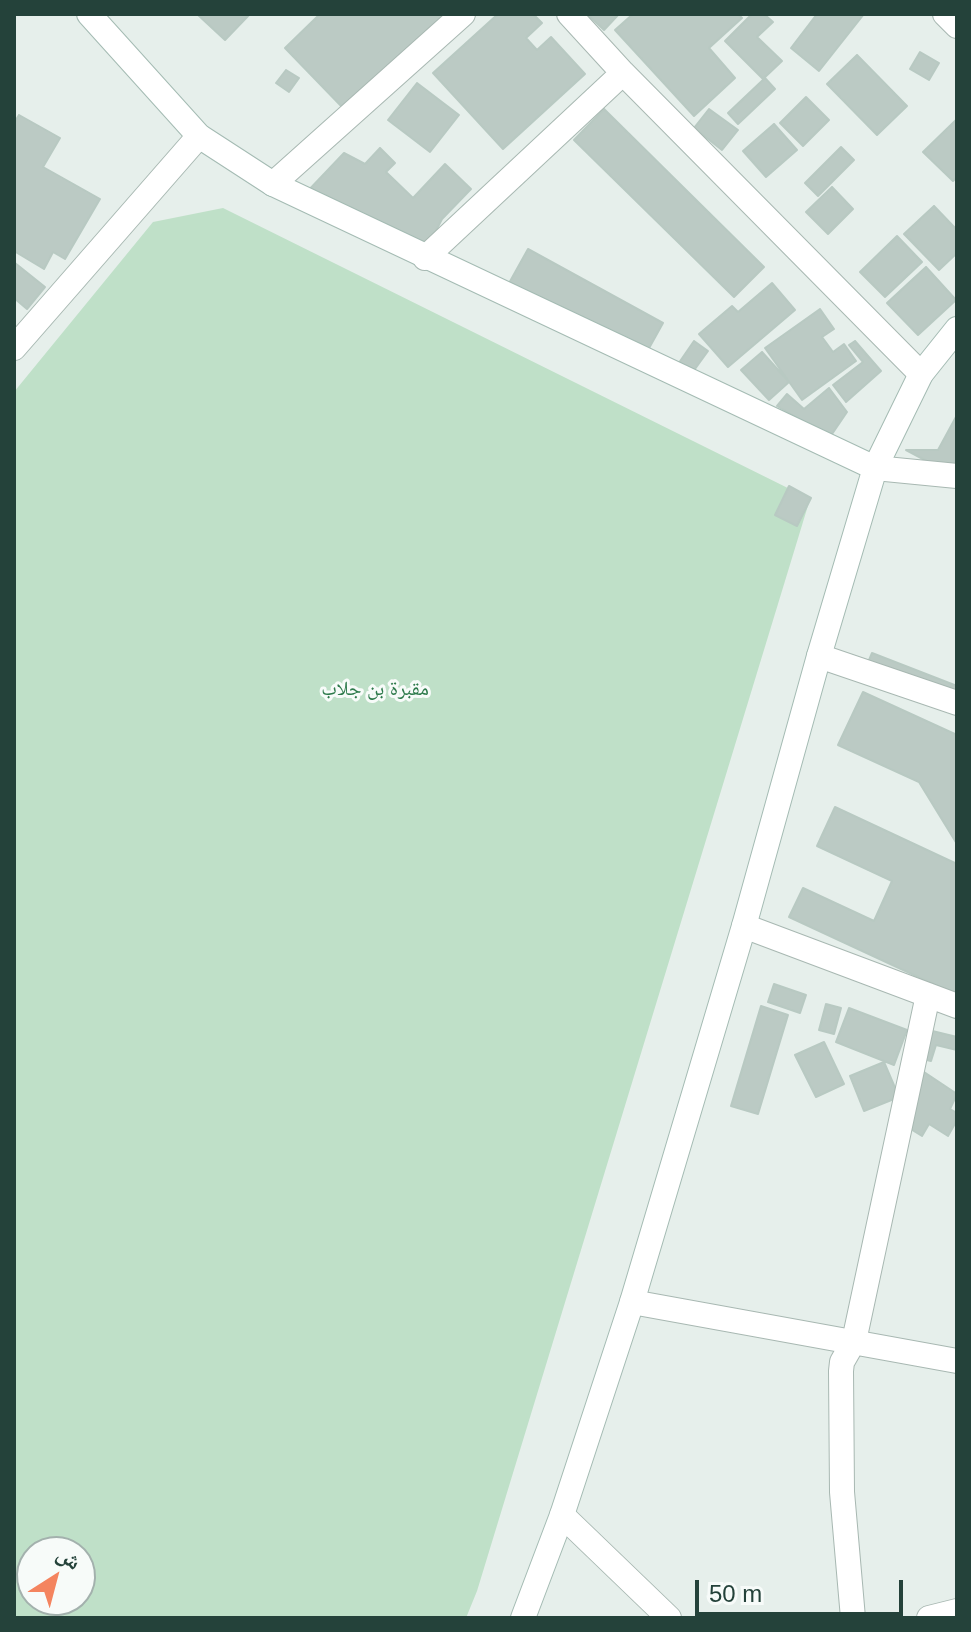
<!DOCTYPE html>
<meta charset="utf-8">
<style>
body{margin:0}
#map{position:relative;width:971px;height:1632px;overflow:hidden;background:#e6efeb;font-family:Arial,"Noto Naskh Arabic",sans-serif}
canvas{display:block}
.frame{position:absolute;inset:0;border:16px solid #24423a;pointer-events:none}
.north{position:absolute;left:16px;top:1536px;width:80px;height:80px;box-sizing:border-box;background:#f7fbf9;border:2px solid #a3b1ad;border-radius:50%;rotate:36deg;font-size:22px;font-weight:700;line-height:32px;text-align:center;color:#24423a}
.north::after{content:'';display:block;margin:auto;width:28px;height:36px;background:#f4845f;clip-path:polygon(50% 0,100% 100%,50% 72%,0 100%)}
.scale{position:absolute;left:695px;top:1580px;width:208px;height:36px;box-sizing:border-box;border:4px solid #24423a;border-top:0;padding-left:10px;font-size:24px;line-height:28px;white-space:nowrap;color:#24423a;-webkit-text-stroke:6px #f7fbf9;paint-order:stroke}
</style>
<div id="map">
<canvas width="971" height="1632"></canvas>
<div class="frame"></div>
<div class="north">ش</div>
<div class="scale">50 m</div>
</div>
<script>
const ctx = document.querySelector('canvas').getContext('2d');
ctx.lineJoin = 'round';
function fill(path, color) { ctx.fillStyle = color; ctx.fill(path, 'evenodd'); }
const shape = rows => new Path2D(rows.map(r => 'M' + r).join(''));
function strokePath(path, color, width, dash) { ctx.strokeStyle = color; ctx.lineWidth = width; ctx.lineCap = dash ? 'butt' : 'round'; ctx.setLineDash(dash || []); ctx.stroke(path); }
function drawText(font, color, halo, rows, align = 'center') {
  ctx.font = font + ' Arial,"Noto Naskh Arabic",sans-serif'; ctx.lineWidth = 6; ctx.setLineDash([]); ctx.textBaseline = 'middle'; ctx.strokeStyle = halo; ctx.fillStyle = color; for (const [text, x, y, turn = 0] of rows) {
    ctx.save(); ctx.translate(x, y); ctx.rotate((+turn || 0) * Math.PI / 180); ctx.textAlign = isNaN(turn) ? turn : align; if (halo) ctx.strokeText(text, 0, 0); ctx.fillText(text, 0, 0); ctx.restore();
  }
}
const green = shape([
 [223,208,810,499,477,1591,466,1618,14,1618,14,392,153,222],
 [32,1552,80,1552,80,1600,32,1600]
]);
const building = shape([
 [197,14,250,14,225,40,197,14],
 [320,14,445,14,344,109,285,48,320,14],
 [498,14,533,14,542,23,526,38,537,50,551,37,585,74,503,149,433,73,498,14],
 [587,14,619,14,604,30,587,14],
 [633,14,738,14,742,18,709,48,735,78,694,116,615,30,633,14],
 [752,14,764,14,773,22,757,37,782,61,763,79,725,41,752,14],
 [817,14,864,14,819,71,791,48,817,14],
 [920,52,939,63,929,80,910,69,920,52],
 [857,55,907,106,877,135,827,84,857,55],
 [286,70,299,78,289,92,276,83,286,70],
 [765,78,775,89,738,124,728,113,765,78],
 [417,83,459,115,430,152,388,120,417,83],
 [806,97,829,120,803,146,780,123,806,97],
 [604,109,764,267,734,297,574,140,604,109],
 [709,109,738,130,722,150,694,128,709,109],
 [19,115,60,138,43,167,100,199,65,259,53,252,44,269,14,251,14,123,19,115],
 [957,119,957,177,953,181,923,152,957,119],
 [774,124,797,150,766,177,743,151,774,124],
 [841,147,854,160,818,196,805,183,841,147],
 [380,148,395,163,386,172,413,198,445,164,471,189,442,219,427,248,304,195,344,153,365,164,380,148],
 [832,187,853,209,828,234,806,212,832,187],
 [934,206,957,230,957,253,939,270,904,234,934,206],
 [897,236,922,262,885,297,860,272,897,236],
 [528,249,663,323,643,359,508,285,528,249],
 [15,263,45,287,27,309,14,298,15,263],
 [926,267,956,300,918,335,887,303,926,267],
 [772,283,795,310,728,367,699,334,732,306,738,312,772,283],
 [820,309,834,329,822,337,833,352,844,344,856,361,802,400,765,348,820,309],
 [694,341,708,351,687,380,674,370,694,341],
 [855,341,881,371,846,402,833,385,863,362,849,345,855,341],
 [762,352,789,382,769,400,741,370,762,352],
 [829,388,847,412,830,437,777,406,787,394,804,409,829,388],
 [957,415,957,466,936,466,906,450,938,450,957,415],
 [789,486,811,498,797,526,775,515,789,486],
 [872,653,957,686,957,714,862,677,872,653],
 [863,692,957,735,957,844,919,782,838,745,863,692],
 [835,807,957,864,957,995,789,917,803,888,874,921,892,881,817,846,835,807],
 [774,984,806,995,800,1013,768,1002,774,984],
 [826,1004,841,1008,834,1034,819,1030,826,1004],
 [761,1006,788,1015,758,1114,731,1106,761,1006],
 [849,1008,907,1030,894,1065,836,1042,849,1008],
 [920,1028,957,1037,957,1050,936,1045,931,1061,914,1057,920,1028],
 [824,1042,844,1084,816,1097,795,1055,824,1042],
 [884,1062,899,1097,864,1111,850,1076,884,1062],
 [924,1072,957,1094,950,1109,957,1113,957,1120,948,1136,929,1124,922,1136,896,1120,924,1072]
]);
const street = shape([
 [569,14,623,73,921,374],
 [945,14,957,26],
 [273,184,463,14],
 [425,258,623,73],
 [14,348,199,136],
 [875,468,957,476],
 [819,656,957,703],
 [744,926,957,1006],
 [632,1302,957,1361],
 [562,1515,669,1618],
 [853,1618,842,1492,841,1371,842,1362,854,1341,928,995],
 [929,1618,957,1611]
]);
const secondary = shape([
 [89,14,199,136,273,184,875,468],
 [523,1618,562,1515,632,1302,744,926,819,656,875,468,921,374,957,329]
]);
const parkNames = [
 ["مقبرة بن جلاب",375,689]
];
fill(green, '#bfe0c8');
fill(building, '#bbcac4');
strokePath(building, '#b8c9c2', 2);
strokePath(street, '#a8b8b2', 26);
strokePath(secondary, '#a4bbb3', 26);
strokePath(street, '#fff', 24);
strokePath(secondary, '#fff', 24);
drawText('20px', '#2d7a4b', '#f7fbf9', parkNames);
</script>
